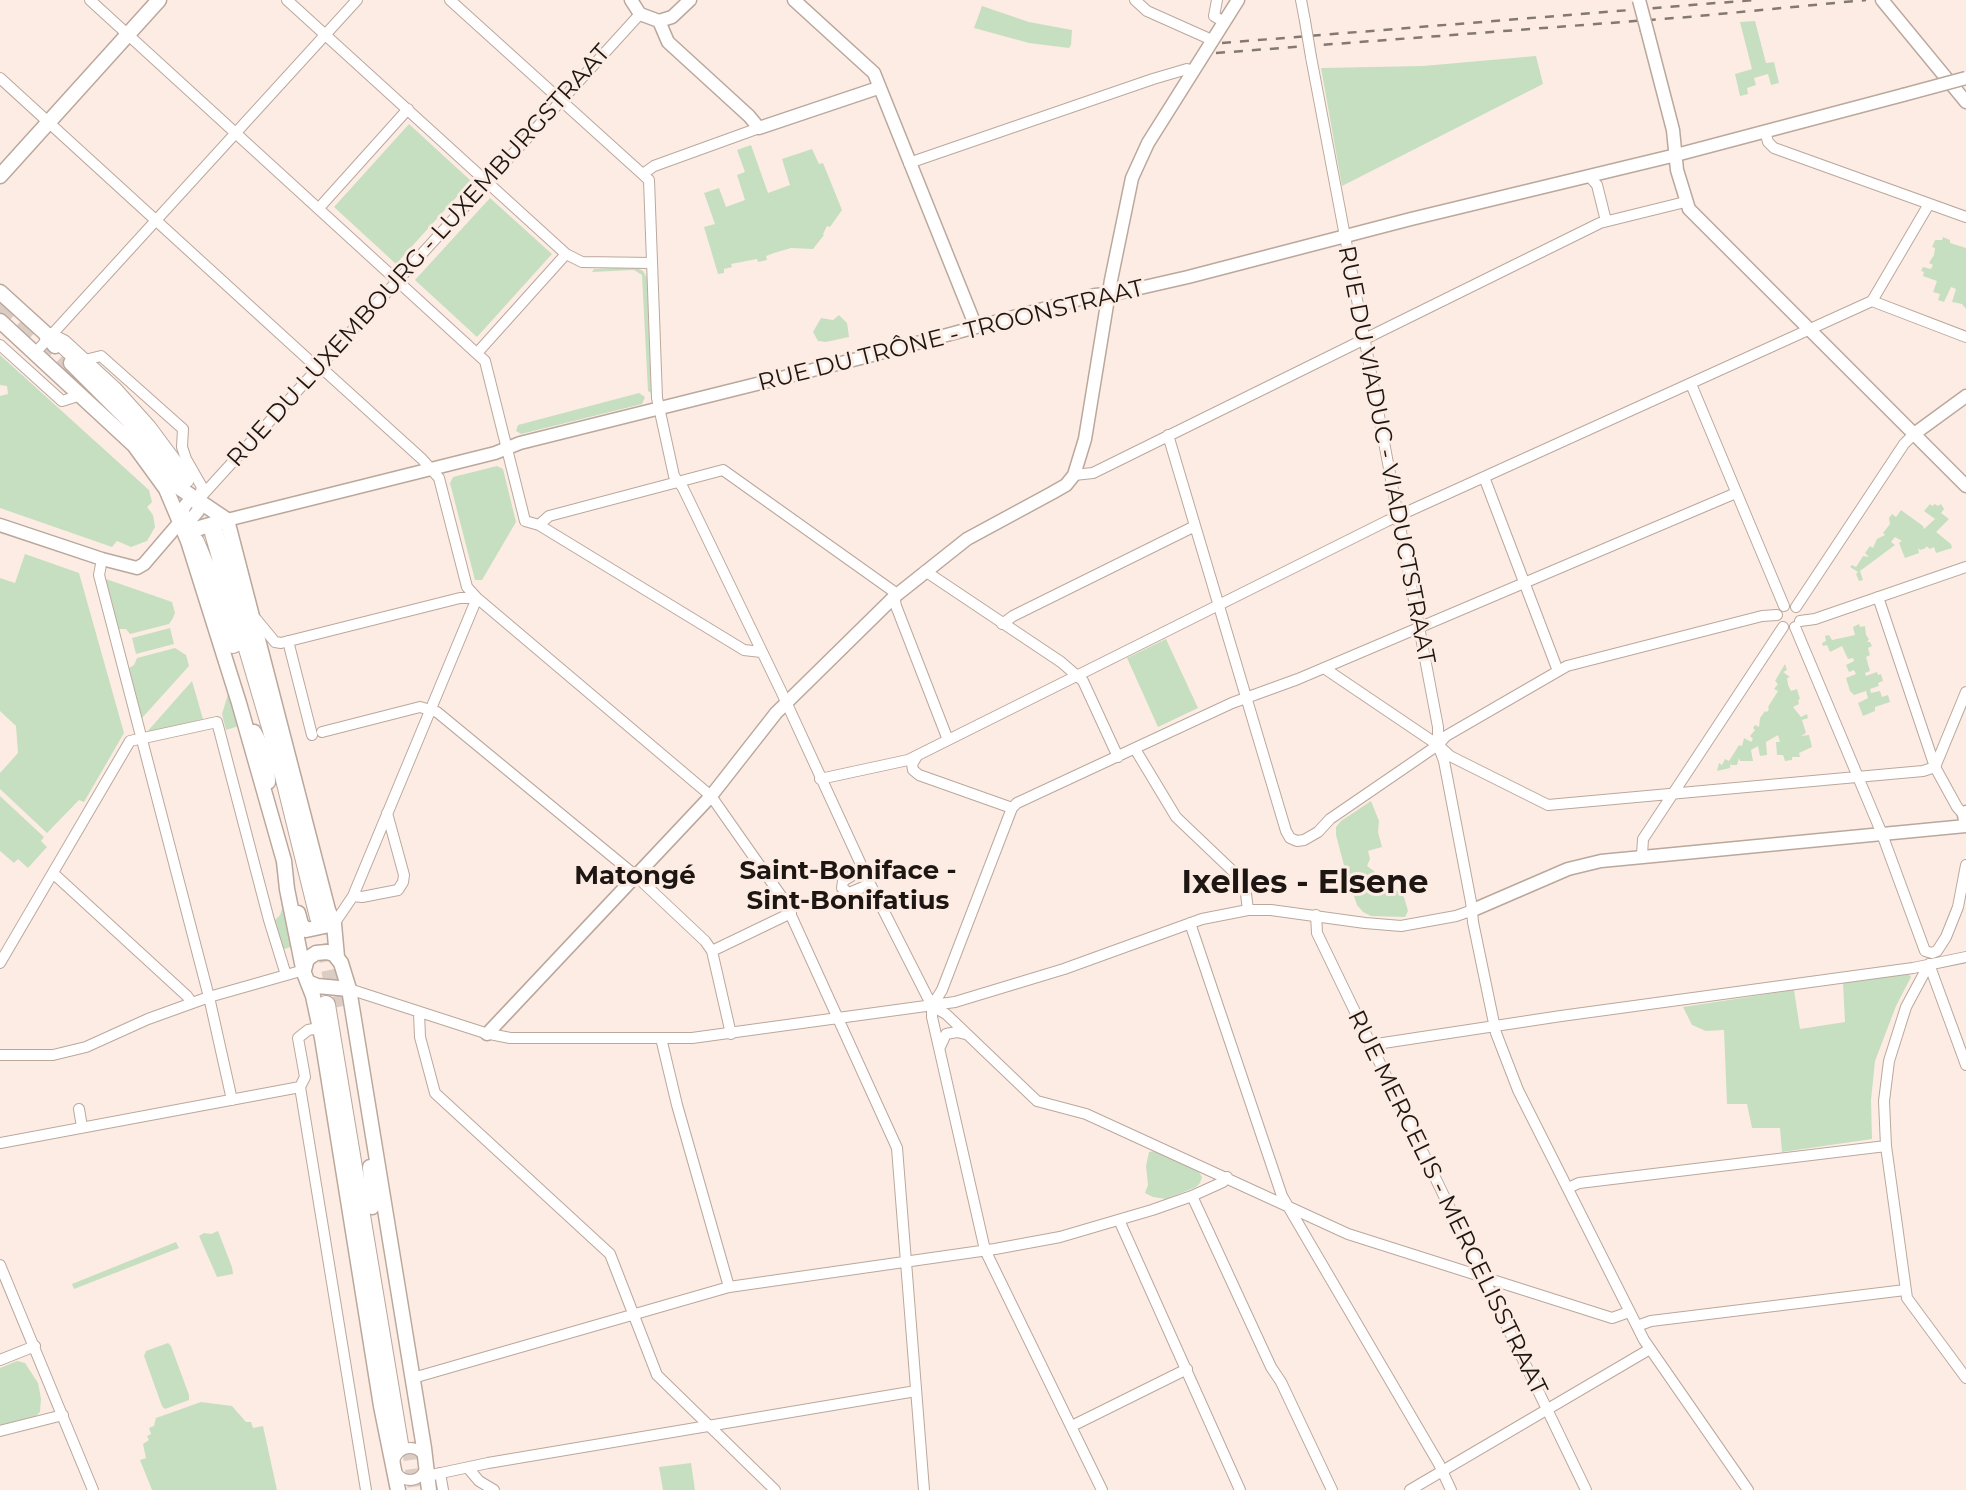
<!DOCTYPE html>
<meta charset="utf-8">
<style>
body{margin:0}
canvas{display:block;background:#fcece3}
</style>
<canvas width="1966" height="1490"></canvas>
<script>
const ctx = document.querySelector('canvas').getContext('2d');
ctx.lineJoin = 'round';
function fill(path, color) { ctx.fillStyle = color; ctx.fill(path, 'evenodd'); }
const shape = rows => new Path2D(rows.map(r => 'M' + r).join(''));
function strokePath(path, color, width, dash) { ctx.strokeStyle = color; ctx.lineWidth = width; ctx.lineCap = dash ? 'butt' : 'round'; ctx.setLineDash(dash || []); ctx.stroke(path); }
function drawText(font, color, halo, rows, align = 'center') {
  ctx.font = font + ' Montserrat,sans-serif'; ctx.lineWidth = 6; ctx.setLineDash([]); ctx.textBaseline = 'middle'; ctx.strokeStyle = halo; ctx.fillStyle = color; for (const [text, x, y, turn = 0] of rows) {
    ctx.save(); ctx.translate(x, y); ctx.rotate((+turn || 0) * Math.PI / 180); ctx.textAlign = isNaN(turn) ? turn : align; if (halo) ctx.strokeText(text, 0, 0); ctx.fillText(text, 0, 0); ctx.restore();
  }
}
const green = shape([
 [982,6,1029,22,1072,30,1071,45,1069,48,1029,43,974,28],
 [1755,21,1766,63,1774,62,1779,83,1771,85,1768,74,1754,78,1756,85,1747,88,1748,94,1740,96,1735,74,1752,69,1740,22],
 [1536,56,1543,84,1342,186,1321,68,1423,66],
 [409,124,471,181,396,264,334,207],
 [751,145,768,193,790,185,782,159,812,149,819,164,823,163,842,210,830,227,827,226,823,234,824,235,813,249,791,248,774,253,766,256,767,260,758,262,757,259,731,264,732,267,724,269,724,273,718,274,704,227,715,224,704,193,719,188,726,207,745,200,737,175,745,172,737,150],
 [490,198,552,254,477,337,415,280],
 [1943,237,1950,240,1950,243,1966,248,1966,309,1962,304,1952,302,1956,289,1951,287,1944,302,1938,300,1940,294,1933,292,1937,281,1923,276,1924,272,1921,271,1923,267,1931,269,1933,265,1929,263,1934,255,1935,248,1932,247,1933,245,1935,240,1942,240],
 [636,267,643,271,647,278,651,393,648,391,642,275,634,270,592,272,594,269],
 [839,315,847,323,849,337,826,342,818,341,813,332,821,318,833,320],
 [0,355,149,490,152,502,147,507,153,515,155,527,147,541,131,547,117,541,112,547,0,508,0,396,8,394,7,386,0,385],
 [639,393,645,397,642,404,521,434,516,431,518,425],
 [497,466,503,469,516,522,482,580,475,580,450,483,453,477],
 [1930,504,1932,506,1935,504,1938,506,1941,504,1944,509,1941,513,1949,519,1936,532,1951,544,1952,548,1936,553,1934,547,1930,549,1926,546,1926,548,1920,550,1918,548,1919,553,1905,558,1899,543,1902,541,1895,537,1891,542,1895,545,1860,571,1863,580,1859,581,1856,574,1858,572,1850,567,1852,565,1856,567,1863,556,1869,557,1865,553,1870,546,1873,548,1877,539,1885,535,1883,533,1890,524,1889,518,1892,514,1896,517,1901,510,1923,526,1924,529,1935,519,1924,511],
 [25,554,79,573,124,733,84,802,79,800,47,833,0,789,0,773,18,753,16,726,0,711,0,578,15,583],
 [106,579,172,602,175,613,173,618,169,624,130,634,126,629,119,629],
 [1859,624,1860,627,1865,626,1866,635,1869,639,1867,642,1870,642,1872,646,1868,648,1870,655,1866,657,1870,671,1865,673,1866,676,1877,672,1878,675,1881,674,1883,681,1878,683,1879,686,1870,689,1871,693,1880,691,1882,697,1888,695,1890,702,1875,707,1875,711,1863,716,1858,703,1868,698,1866,691,1854,695,1850,691,1846,678,1856,674,1854,670,1849,672,1846,665,1854,661,1853,658,1848,659,1842,646,1830,652,1827,645,1823,646,1822,643,1826,641,1825,636,1829,635,1832,640,1855,635,1853,627],
 [170,628,174,644,136,654,132,638],
 [1166,639,1198,708,1158,727,1127,658],
 [175,648,186,655,189,666,142,718,129,668,134,665,137,658],
 [1785,664,1787,670,1783,672,1790,677,1787,678,1788,685,1791,691,1797,689,1800,699,1798,700,1799,704,1793,707,1801,717,1807,714,1808,718,1802,720,1806,733,1801,736,1809,735,1812,747,1799,753,1800,757,1792,757,1792,760,1785,761,1783,755,1777,755,1776,742,1780,742,1778,735,1766,742,1767,755,1760,756,1758,746,1751,750,1753,761,1740,761,1739,758,1737,765,1731,765,1731,762,1730,768,1717,771,1719,763,1722,765,1725,759,1729,761,1739,745,1742,746,1744,738,1751,742,1753,739,1750,736,1755,730,1753,728,1755,725,1759,727,1760,718,1765,711,1767,712,1769,709,1768,707,1778,691,1774,689,1778,684,1775,681],
 [192,681,203,719,146,733],
 [229,691,276,850,281,893,291,947,281,950,273,922,280,915,282,909,274,851,239,726,226,730,222,714],
 [0,796,44,837,41,841,47,847,28,868,18,859,14,863,0,851],
 [1371,801,1379,821,1378,832,1382,847,1368,851,1370,859,1367,866,1374,871,1376,878,1390,874,1396,890,1404,897,1408,911,1405,917,1371,916,1363,912,1357,905,1346,873,1336,835,1336,827,1341,821],
 [1908,973,1911,977,1896,1006,1875,1061,1871,1100,1872,1139,1782,1152,1780,1128,1752,1128,1747,1104,1727,1104,1724,1030,1706,1031,1692,1025,1683,1007,1794,990,1800,1029,1845,1022,1843,983],
 [1155,1151,1197,1169,1202,1177,1200,1183,1196,1187,1166,1199,1153,1197,1145,1193,1148,1185,1146,1166,1149,1152],
 [218,1231,232,1267,233,1274,217,1277,199,1236,204,1233,211,1234],
 [176,1242,179,1248,74,1289,72,1284],
 [168,1343,171,1346,189,1395,189,1400,165,1409,162,1406,144,1356,146,1351],
 [17,1361,25,1363,38,1383,41,1399,40,1412,34,1418,0,1426,0,1368],
 [201,1402,232,1406,246,1422,251,1422,253,1428,263,1426,277,1490,152,1490,140,1460,146,1458,143,1444,149,1440,147,1436,151,1434,149,1428,154,1426,156,1418],
 [691,1463,695,1490,663,1490,659,1467]
]);
const highwayTunnel = shape([
 [0,304,80,379],
 [168,477,203,538],
 [319,917,338,1007],
 [410,1442,417,1490]
]);
const street = shape([
 [90,0,485,361,525,521,539,525,744,650,761,652],
 [287,0,566,254,582,262,652,263],
 [450,0,649,180,657,398,674,476,683,488,781,691,870,884,932,1006,946,1014,1037,1101,1086,1114,1348,1234,1612,1318,1629,1312],
 [1135,0,1147,11,1212,40],
 [1217,0,1214,16,1224,22],
 [1301,0,1305,21],
 [1311,57,1438,727,1438,745,1444,761,1471,902,1473,922,1496,1033,1518,1090,1644,1340,1748,1490],
 [0,78,311,362,326,372,422,459,439,478,467,587,477,598,711,796,784,900,897,1148,924,1490],
 [1765,131,1768,142,1774,148,1966,217],
 [909,163,1153,79,1187,69,1193,72],
 [643,174,654,166,759,128],
 [1589,176,1597,185,1606,221],
 [319,208,408,109],
 [1872,301,1966,337],
 [0,345,62,401,81,395],
 [478,352,566,254],
 [35,353,357,0],
 [81,361,101,356,183,429,182,447,186,459,202,487,199,499],
 [1691,384,1784,606],
 [1168,435,1286,831,1290,838,1297,841,1304,840,1318,832,1330,819,1438,745,1446,736,1567,666,1762,616,1777,615],
 [1074,475,1093,473,1600,223,1685,202],
 [1484,477,1558,671],
 [199,499,640,14],
 [539,525,549,516,723,470,893,591,896,606,948,740],
 [102,559,99,575,209,997,232,1100],
 [925,571,1061,662,1083,681,1118,757],
 [1878,597,1935,767,1957,807,1964,815],
 [1796,607,1904,444,1914,434],
 [256,619,275,642,281,643,460,598,477,598],
 [1800,621,1815,619,1966,567],
 [1002,624,1013,616,1195,526],
 [1795,627,1882,834,1925,951,1932,953,1937,951,1946,937,1958,907,1966,865],
 [288,641,312,735],
 [1324,668,1438,745,1450,756,1548,805,1923,771,1935,767],
 [322,732,420,707,437,712,636,876,705,941,712,951,731,1034],
 [1135,749,1176,817,1239,877,1245,886,1248,910],
 [917,756,912,764,913,770,919,775,1012,808],
 [1935,767,1966,692],
 [820,779,908,760,1387,521,1872,301,1929,204],
 [1012,808,1017,803,1232,703,1298,679,1736,493],
 [1642,855,1643,839,1783,627],
 [863,869,843,881,842,888,849,893,870,884],
 [54,874,187,996,192,1003],
 [353,896,362,897,398,890,403,882,404,875,387,813],
 [1316,915,1317,933,1586,1490],
 [1190,923,1282,1196,1439,1464,1451,1490],
 [334,924,353,896,477,598],
 [712,951,791,913],
 [0,963,130,741,217,722,269,920,286,975],
 [1929,964,1906,1007,1889,1061,1884,1101,1886,1146,1907,1298,1966,1378],
 [1929,964,1966,1065],
 [349,989,485,1033,510,1038,692,1038,955,1002,1064,969,1202,919,1248,910,1271,910,1365,923,1401,926,1456,916,1473,910],
 [932,1006,932,1017,985,1250,1102,1490],
 [932,1006,942,990,1012,808],
 [419,1013,420,1037,435,1093,610,1254,657,1375,775,1490],
 [319,1028,308,1030,298,1038,305,1077,300,1087,366,1490],
 [661,1038,677,1105,729,1287],
 [1370,1045,1561,1016,1913,968,1966,957],
 [940,1047,946,1034,957,1032,965,1034],
 [0,1055,53,1055,86,1047,148,1019,209,997,304,970],
 [79,1109,82,1127],
 [0,1143,300,1087],
 [1568,1188,1579,1183,1886,1146],
 [1192,1196,1271,1367,1281,1382,1332,1490],
 [1119,1220,1240,1490],
 [0,1265,93,1490],
 [1637,1326,1651,1321,1905,1290],
 [0,1360,35,1346],
 [413,1378,729,1287,995,1249,1060,1237,1152,1210,1192,1196,1223,1182,1227,1177],
 [1072,1426,1187,1369],
 [0,1431,63,1415],
 '394 1464a16 16 0 1 1 32 0a16 16 0 1 1-32 0Z',
 [468,1468,479,1481,494,1490],
 [440,1473,443,1490],
 [427,1476,488,1463,916,1391],
 [1410,1490,1650,1349]
]);
const secondary = shape([
 [631,0,640,14,659,21,672,17,690,0],
 [794,0,874,73,976,327],
 [1882,0,1966,102],
 [659,21,668,42,749,116,759,128,878,88],
 [1647,30,1673,130,1677,170,1689,209,1966,486],
 [1914,434,1966,396],
 [227,520,495,453,520,443,865,357,1095,295,1118,293,1188,277,1411,219,1676,155,1903,95],
 [0,525,102,559,137,568,144,564,180,522,184,507,189,501,199,499,198,511,191,519,180,522],
 [1966,826,1964,815,1966,812],
 [1473,910,1568,869,1601,861,1966,826],
 [487,1034,711,796,776,713,894,597,967,539,1052,493,1066,485,1074,475,1085,439,1111,280,1132,178,1148,143,1238,0]
]);
const primary = shape([
 [0,176,159,0],
 [0,292,44,332,55,346],
 [0,321,134,445,166,489,188,541,239,703,284,861,287,889,304,973,313,996,322,1038,381,1406,398,1490],
 [71,363,129,421,181,489,227,520,328,910,334,924,337,957],
 [180,522,196,529,227,520],
 [254,732,267,756,268,782],
 [298,913,301,924,306,930,334,924],
 [304,970,307,959,316,953,327,952,334,954,341,963,349,989,424,1448,429,1490],
 [310,983,317,986,349,989],
 [370,1167,372,1207]
]);
const highway = shape([
 [49,337,63,344,113,390,147,428,185,479],
 [214,533,278,751,319,917],
 [195,542,219,599,233,644],
 [326,1005,399,1444]
]);
const rail = shape([
 [1222,43,1754,0],
 [1216,53,1688,17,1866,0]
]);
const streetBridge = shape([
 [1305,21,1311,57]
]);
const secondaryBridge = shape([
 [1639,0,1647,30],
 [1903,95,1966,78]
]);
const streetNames = [
 ["RUE DU LUXEMBOURG - LUXEMBURGSTRAAT",419,256,-48],
 ["RUE DU TRÔNE - TROONSTRAAT",951,336,-14],
 ["RUE DU VIADUC - VIADUCTSTRAAT",1386,455,79],
 ["RUE MERCELIS - MERCELISSTRAAT",1447,1203,64]
];
const neighbourhoodNames = [
 ["Saint-Boniface -",848,871],
 ["Sint-Bonifatius",848,901],
 ["Matongé",635,876]
];
const districtNames = [
 ["Ixelles - Elsene",1305,884]
];
fill(green, '#c7dfc1');
strokePath(highwayTunnel, '#dbccc4', 18, [18, 9]);
strokePath(street, '#bba89d', 12);
strokePath(secondary, '#bba89d', 15);
strokePath(primary, '#bba89d', 17);
strokePath(highway, '#bba89d', 20);
strokePath(street, '#fff', 10);
strokePath(secondary, '#fff', 12);
strokePath(primary, '#fff', 14);
strokePath(highway, '#fff', 18);
strokePath(rail, '#837872', 2.5, [9, 9]);
strokePath(streetBridge, '#bba89d', 12, []);
strokePath(secondaryBridge, '#bba89d', 15, []);
strokePath(streetBridge, '#fff', 10);
strokePath(secondaryBridge, '#fff', 12);
drawText('24px', '#1d1612', '#fcece3', streetNames);
drawText('bold 26px', '#1d1612', '#fcece3', neighbourhoodNames);
drawText('bold 32px', '#1d1612', '#fcece3', districtNames);
</script>
